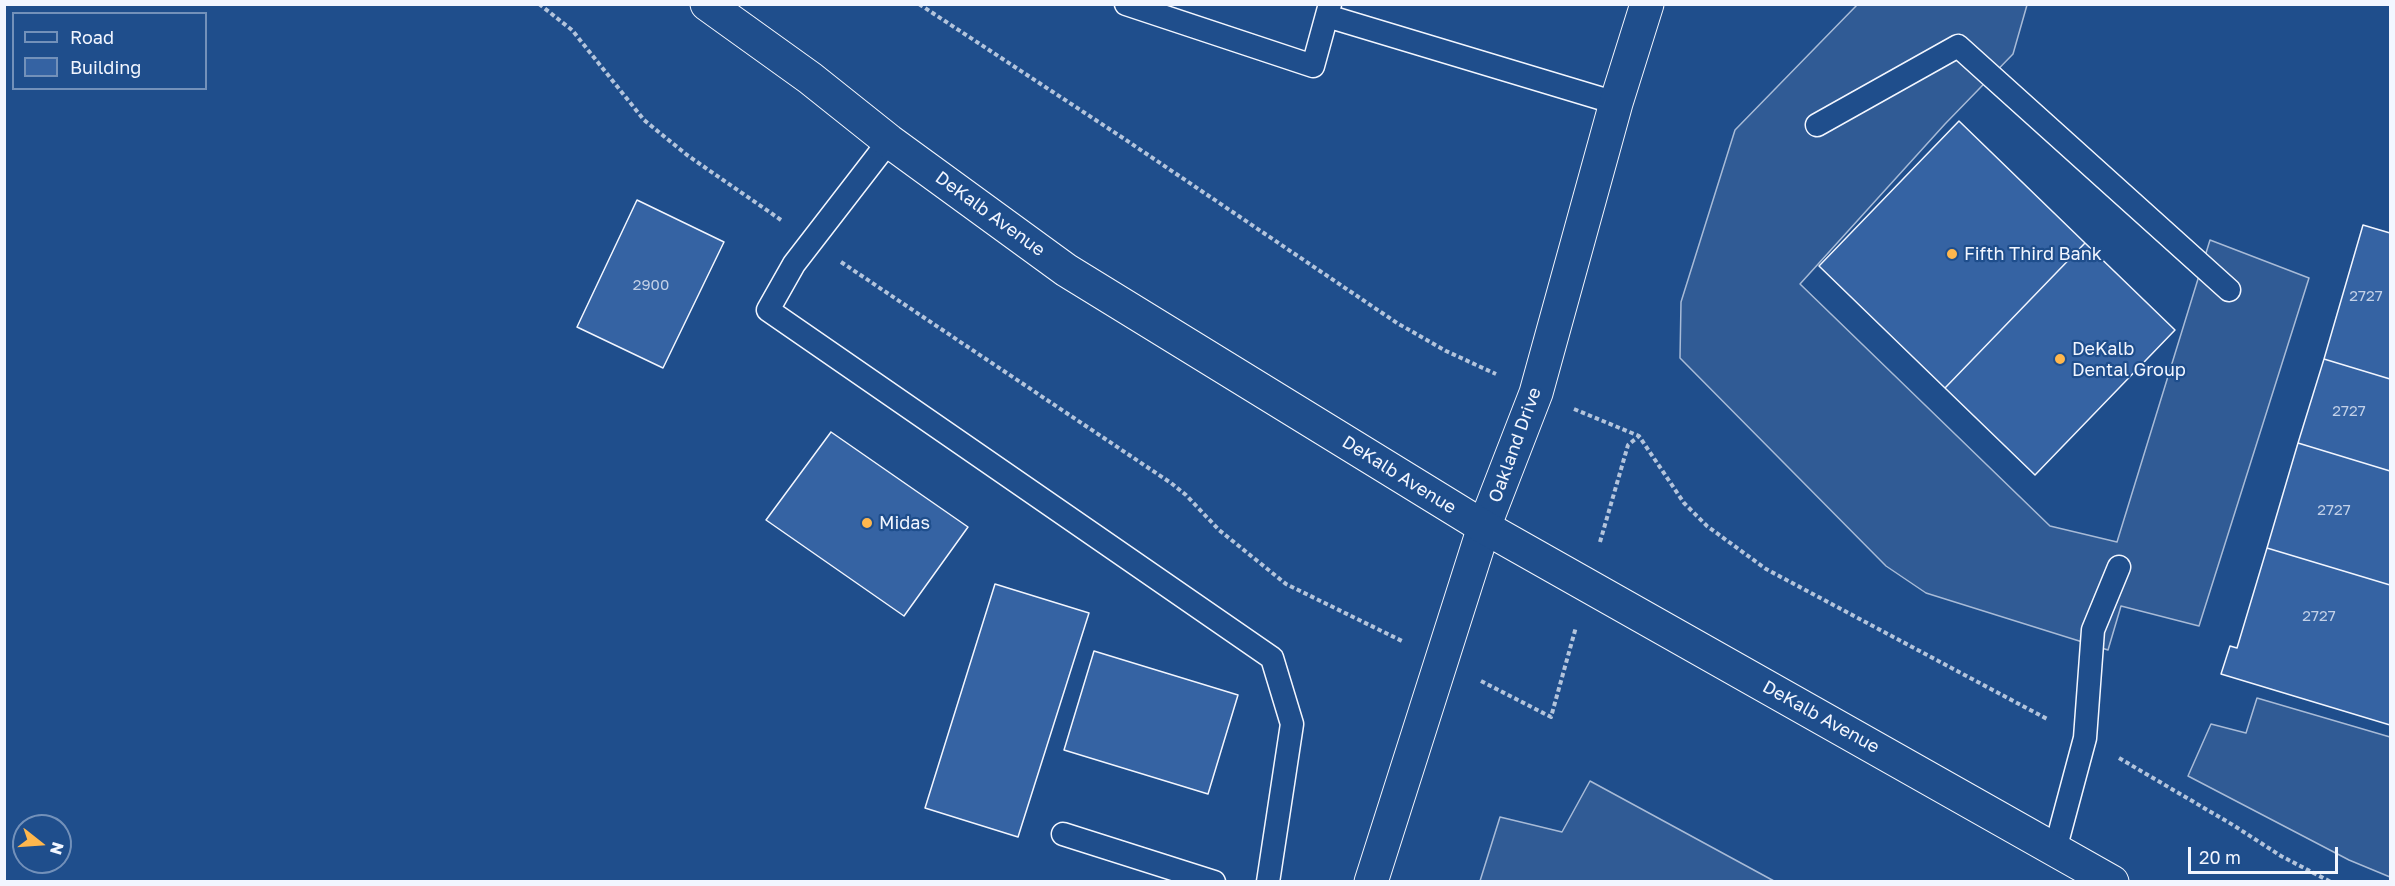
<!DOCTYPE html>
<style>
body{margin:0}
#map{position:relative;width:2395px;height:886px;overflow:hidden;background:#1f4e8c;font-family:"Golos Text",sans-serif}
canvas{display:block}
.frame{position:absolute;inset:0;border:6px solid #f2f6ff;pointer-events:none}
.legend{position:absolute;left:12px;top:12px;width:195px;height:78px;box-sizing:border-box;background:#1f4e8c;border:2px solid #7391ba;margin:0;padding:8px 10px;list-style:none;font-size:18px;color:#f2f6ff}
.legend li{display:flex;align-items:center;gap:12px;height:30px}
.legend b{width:30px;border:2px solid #7391ba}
.north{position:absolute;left:12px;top:814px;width:60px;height:60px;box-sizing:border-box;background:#1f4e8c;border:2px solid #7391ba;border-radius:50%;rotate:107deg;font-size:16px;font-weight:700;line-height:24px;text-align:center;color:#f2f6ff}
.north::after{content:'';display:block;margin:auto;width:21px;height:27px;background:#ffb74d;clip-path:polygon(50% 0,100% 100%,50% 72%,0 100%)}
.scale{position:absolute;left:2188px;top:847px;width:150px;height:27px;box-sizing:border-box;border:3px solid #f2f6ff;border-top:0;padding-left:8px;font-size:18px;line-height:21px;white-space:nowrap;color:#f2f6ff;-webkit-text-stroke:4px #1f4e8c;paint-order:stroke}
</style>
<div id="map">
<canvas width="2395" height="886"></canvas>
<div class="frame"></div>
<ul class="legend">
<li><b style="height:8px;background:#1f4e8c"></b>Road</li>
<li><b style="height:16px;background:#3563a3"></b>Building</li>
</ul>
<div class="north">N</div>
<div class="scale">20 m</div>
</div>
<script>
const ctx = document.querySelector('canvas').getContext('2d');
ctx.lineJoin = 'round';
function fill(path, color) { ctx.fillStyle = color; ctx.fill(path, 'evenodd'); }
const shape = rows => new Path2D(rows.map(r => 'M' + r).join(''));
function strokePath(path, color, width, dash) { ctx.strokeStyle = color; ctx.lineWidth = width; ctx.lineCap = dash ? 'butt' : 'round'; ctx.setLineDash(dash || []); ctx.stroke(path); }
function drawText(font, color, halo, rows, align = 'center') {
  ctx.font = font + ' "Golos Text",sans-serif'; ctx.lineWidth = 4.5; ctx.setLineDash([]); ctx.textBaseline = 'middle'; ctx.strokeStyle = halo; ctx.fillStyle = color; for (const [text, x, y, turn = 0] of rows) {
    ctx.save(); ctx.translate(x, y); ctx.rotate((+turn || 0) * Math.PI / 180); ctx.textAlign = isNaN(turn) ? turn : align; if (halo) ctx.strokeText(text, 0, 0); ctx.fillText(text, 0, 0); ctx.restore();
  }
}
const built = shape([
 [1857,5,2027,5,2013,54,1945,124,1800,284,2050,526,2117,542,2210,240,2309,278,2199,626,2121,606,2108,650,1926,593,1886,566,1680,358,1681,302,1735,130,1857,5],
 [2257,698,2390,737,2390,877,2349,860,2188,776,2211,724,2246,733,2257,698],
 [1590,781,1774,881,1480,881,1500,817,1562,832,1590,781]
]);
const building = shape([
 [1959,121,2085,243,1945,388,1819,266,1959,121],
 [637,200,724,242,663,368,577,327,637,200],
 [2363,225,2390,233,2390,379,2324,359,2363,225],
 [2085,243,2175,330,2035,475,1945,388,2085,243],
 [2324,359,2390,379,2390,471,2298,443,2324,359],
 [831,432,968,527,904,616,766,520,831,432],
 [2298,443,2390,471,2390,585,2267,548,2298,443],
 [2267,548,2390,585,2390,725,2221,674,2230,646,2237,648,2267,548],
 [995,584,1089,613,1018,837,925,808,995,584],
 [1094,651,1238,695,1208,794,1064,750,1094,651]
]);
const path = shape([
 [539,4,572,30,644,120,687,155,781,220],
 [919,4,1123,138,1397,323,1446,351,1496,374],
 [841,262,1171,483,1186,495,1219,530,1286,584,1402,641],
 [1574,409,1639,436,1684,503,1707,526,1766,569,2049,720],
 [1600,542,1628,445,1639,436],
 [1481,681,1551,717,1576,627],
 [2119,758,2233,825,2281,856,2331,882]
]);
const lane = shape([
 [1126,4,1313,66,1330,4],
 [1327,16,1616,103],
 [1817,125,1958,46,2229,290],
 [889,141,794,264,768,310,1272,658,1292,724,1268,882],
 [1063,834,1214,882],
 [2055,850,2085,738,2093,630,2119,567]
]);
const street = shape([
 [1371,882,1484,527,1536,393,1616,103,1647,4]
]);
const primary = shape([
 [707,4,810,78,889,141,1066,270,1484,527,2112,882]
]);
const markers = [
 [1952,254,6,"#ffb74d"],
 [2060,359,6,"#ffb74d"],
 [867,523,6,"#ffb74d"]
];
const numberNames = [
 ["2900",651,285],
 ["2727",2366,296],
 ["2727",2349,411],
 ["2727",2334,510],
 ["2727",2319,616]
];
const streetNames = [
 ["DeKalb Avenue",990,214,36],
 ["Oakland Drive",1515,445,-70],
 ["DeKalb Avenue",1399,475,32],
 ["DeKalb Avenue",1821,717,29]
];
const poiNames = [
 ["Fifth Third Bank",1964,254],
 ["DeKalb",2072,349],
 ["Dental Group",2072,370],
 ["Midas",879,523]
];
fill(built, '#305b95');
strokePath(built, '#a8bbd7', 1.5);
fill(building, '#3563a3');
strokePath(building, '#f2f6ff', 1.5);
strokePath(lane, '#f2f6ff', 25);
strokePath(street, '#f2f6ff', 35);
strokePath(primary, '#f2f6ff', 35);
strokePath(path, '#b3c4dc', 4, [4.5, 3]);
strokePath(lane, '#1f4e8c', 22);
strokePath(street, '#1f4e8c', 33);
strokePath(primary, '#1f4e8c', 33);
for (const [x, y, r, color] of markers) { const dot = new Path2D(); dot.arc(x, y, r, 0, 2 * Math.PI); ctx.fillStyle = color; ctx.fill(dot); strokePath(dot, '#1f4e8c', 2); }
drawText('15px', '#c3d1e8', null, numberNames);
drawText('18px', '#f2f6ff', '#1f4e8c', streetNames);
drawText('18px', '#f2f6ff', '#1f4e8c', poiNames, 'left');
</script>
